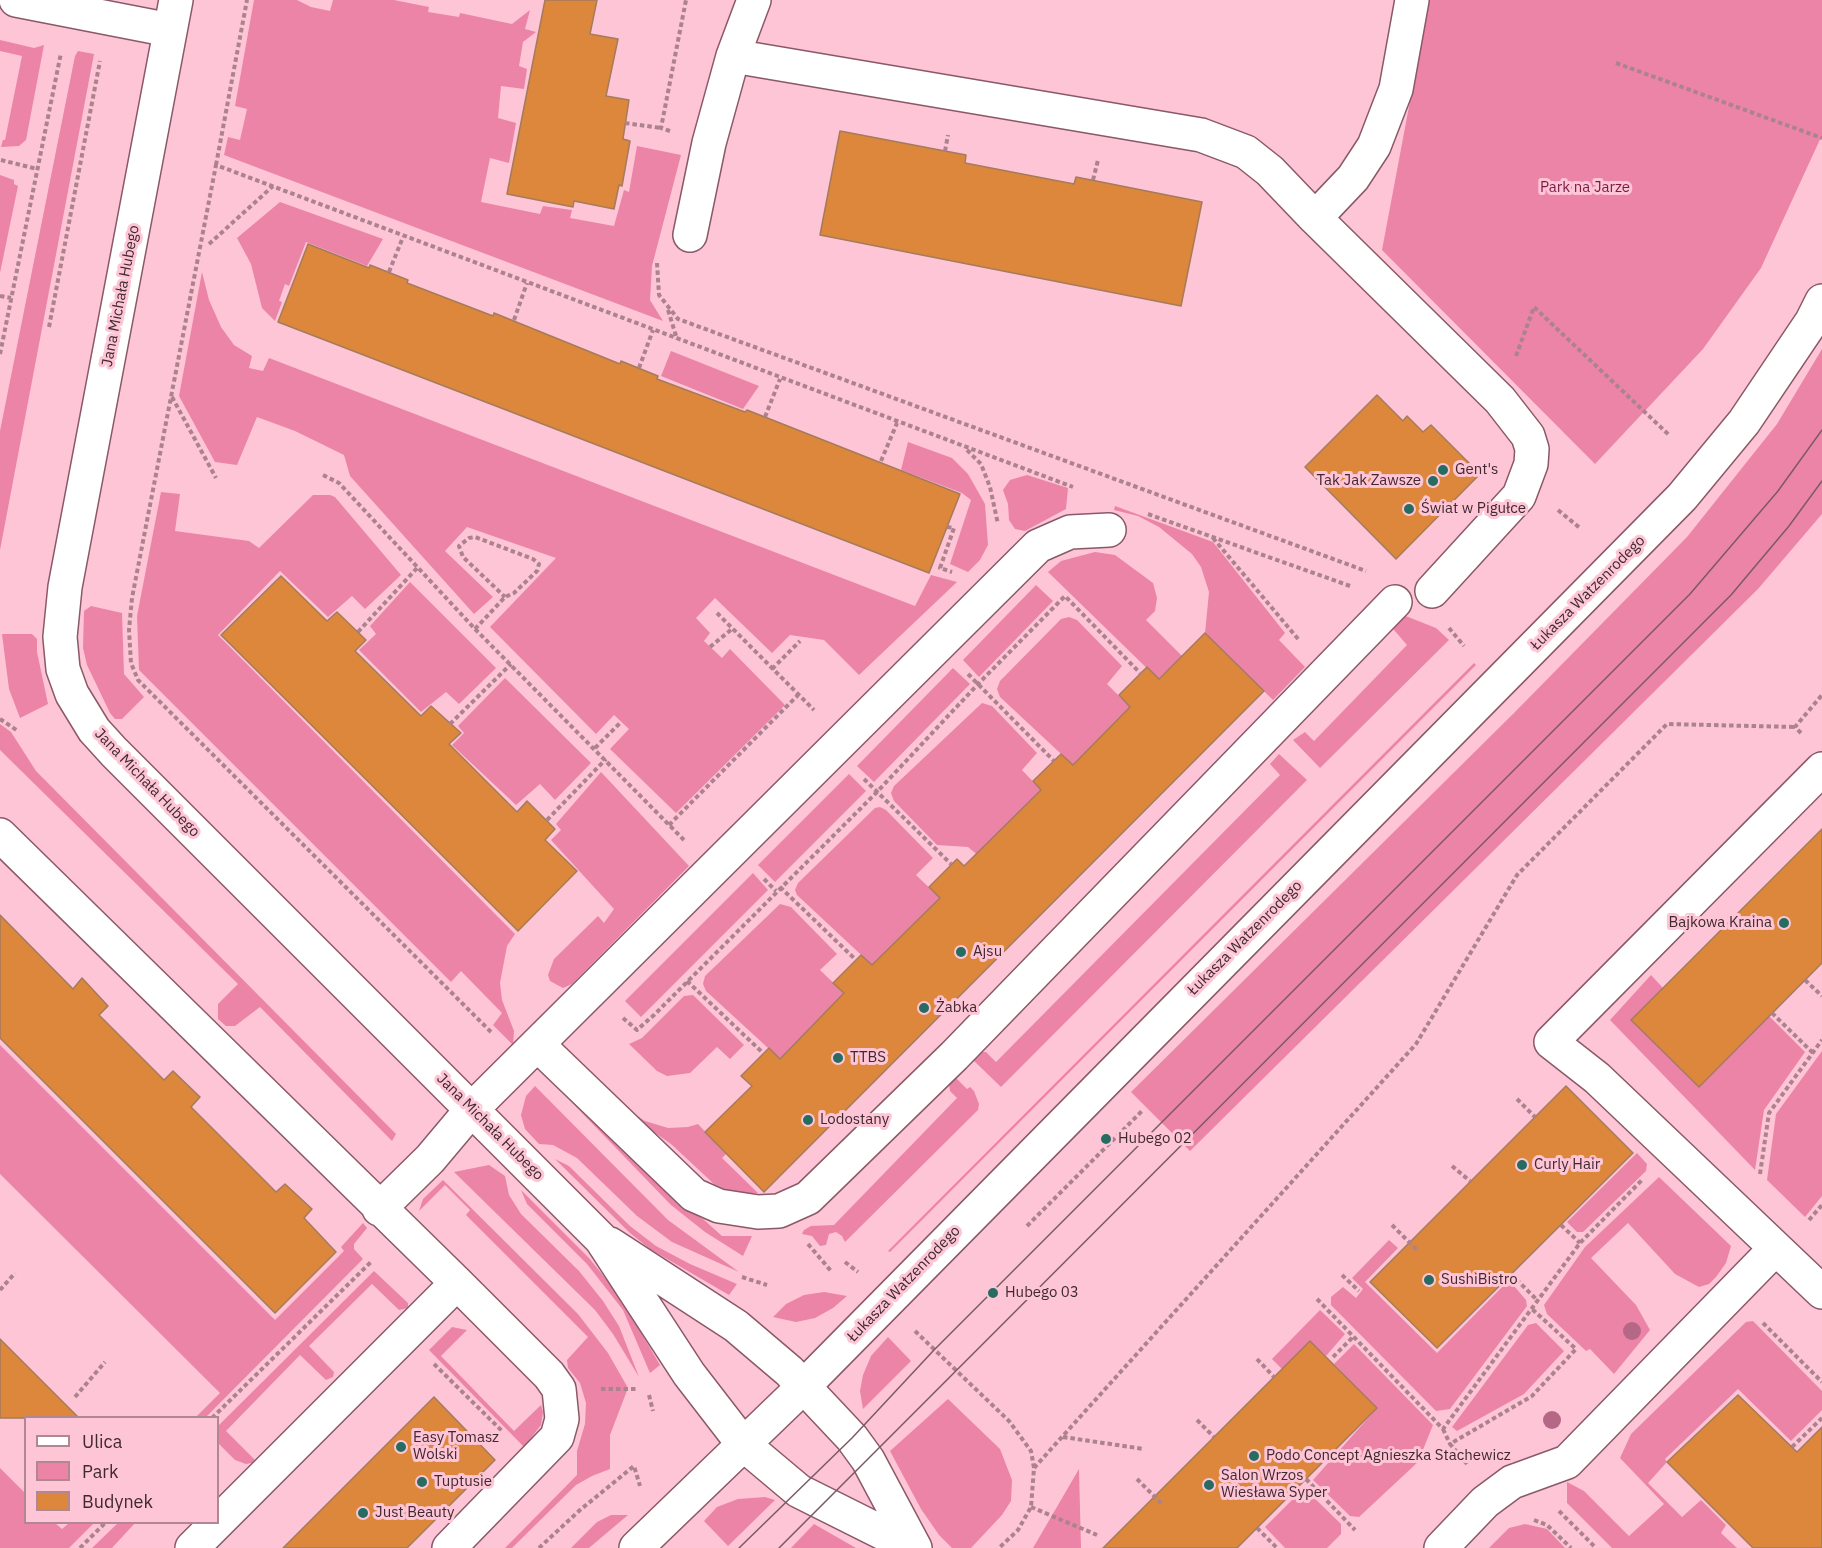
<!DOCTYPE html>
<meta charset="utf-8">
<style>
body{margin:0}
#map{position:relative;width:1822px;height:1548px;overflow:hidden;background:#fec5d6;font-family:"IBM Plex Sans",sans-serif}
canvas{display:block}
.legend{position:absolute;left:24px;top:1416px;width:195px;height:108px;box-sizing:border-box;background:#fec5d6;border:2px solid #b28794;margin:0;padding:8px 10px;list-style:none;font-size:18px;color:#3f2930}
.legend li{display:flex;align-items:center;gap:12px;height:30px}
.legend b{width:30px;border:2px solid #b28794}
</style>
<div id="map">
<canvas width="1822" height="1548"></canvas>
<ul class="legend">
<li><b style="height:8px;background:#fff"></b>Ulica</li>
<li><b style="height:16px;background:#ec84a8"></b>Park</li>
<li><b style="height:16px;background:#dd873c"></b>Budynek</li>
</ul>
</div>
<script>
const ctx = document.querySelector('canvas').getContext('2d');
ctx.lineJoin = 'round';
function fill(path, color) { ctx.fillStyle = color; ctx.fill(path, 'evenodd'); }
const shape = rows => new Path2D(rows.map(r => 'M' + r).join(''));
function strokePath(path, color, width, dash) { ctx.strokeStyle = color; ctx.lineWidth = width; ctx.lineCap = dash ? 'butt' : 'round'; ctx.setLineDash(dash || []); ctx.stroke(path); }
function drawText(font, color, halo, rows, align = 'center') {
  ctx.font = font + ' "IBM Plex Sans",sans-serif'; ctx.lineWidth = 6; ctx.setLineDash([]); ctx.textBaseline = 'middle'; ctx.strokeStyle = halo; ctx.fillStyle = color; for (const [text, x, y, turn = 0] of rows) {
    ctx.save(); ctx.translate(x, y); ctx.rotate((+turn || 0) * Math.PI / 180); ctx.textAlign = isNaN(turn) ? turn : align; if (halo) ctx.strokeText(text, 0, 0); ctx.fillText(text, 0, 0); ctx.restore();
  }
}
const green = shape([
 [254,0,297,0,311,7,330,11,333,0,394,0,429,7,428,12,459,17,460,13,512,24,530,10,525,29,536,32,523,42,519,66,527,69,524,89,501,86,498,118,516,123,509,163,490,158,481,202,540,214,543,206,572,210,570,218,614,226,624,190,629,192,637,146,681,155,652,266,650,300,663,321,224,155,228,137,240,140,247,109,235,106],
 [1429,0,1822,0,1822,135,1761,268,1703,349,1595,464,1382,250],
 [0,40,34,48,44,45,26,140,19,146,1,147,3,140,5,140,22,56,0,51],
 [78,51,94,54,0,550,0,431,75,56],
 [0,175,14,180,14,184,18,186,0,273],
 [280,202,383,239,367,266,306,242,289,286,285,284,279,301,282,302,275,321,262,308,251,264,237,238],
 [202,272,209,300,221,327,234,345,252,356,249,368,263,371,269,358,915,606,931,575,957,582,859,675,824,640,790,635,772,653,715,598,696,618,710,633,704,641,722,658,730,649,785,705,676,813,610,749,629,729,614,715,596,734,490,627,556,558,467,527,445,551,493,597,474,614,350,476,344,455,295,431,257,417,237,465,215,462,179,396],
 [1822,349,1822,514,1758,589,1190,1151,1131,1092,1514,713,1687,537,1777,424],
 [671,351,759,386,743,409,661,376],
 [908,442,952,458,968,474,985,504,988,545,980,560,968,572,950,564,971,500,962,493,901,470],
 [1027,475,1068,488,1066,509,1025,531,1015,529,1009,520,1008,504,1003,490,1010,480],
 [161,492,180,494,175,531,249,541,259,548,313,495,330,495,335,497,401,575,365,609,352,596,328,617,280,571,218,635,515,934,507,946,500,983,502,1000,514,1031,513,1045,493,1025,502,1013,461,971,451,982,139,670,137,616],
 [1115,506,1213,542,1285,633,1279,640,1305,667,1273,700,1205,633,1209,592,1201,567,1192,554,1159,527,1138,516,1114,510],
 [1095,552,1115,555,1153,583,1157,598,1155,611,1146,620,1182,656,1158,679,1048,572,1061,561],
 [410,582,496,668,459,704,446,692,421,712,359,650,376,634,370,626],
 [1036,585,1053,601,979,677,963,660],
 [91,606,122,613,124,674,144,697,122,719,115,719,110,713,87,665,83,648,84,611],
 [1398,613,1436,628,1449,640,1320,768,1293,740,1305,732,1314,741,1407,645,1388,623],
 [1069,617,1077,620,1122,666,1107,684,1130,707,1073,765,1000,697,997,689,1000,681,1061,619],
 [2,634,32,634,37,639,37,652,48,704,20,718,9,689],
 [1474,663,1476,665,890,1252,888,1251],
 [953,668,970,684,874,782,857,766],
 [505,678,591,763,555,800,540,784,516,805,452,745,464,733,458,726],
 [982,703,992,706,1037,753,1022,770,1044,793,980,857,968,847,937,845,894,801,891,793,894,786],
 [0,724,11,732,36,771,396,1134,392,1141,260,1007,235,1026,226,1026,218,1019,218,1004,238,984,0,750],
 [1279,754,1307,780,1001,1087,972,1059,980,1052,986,1052,996,1062,1280,775,1270,764],
 [601,772,689,866,572,984,563,988,550,981,548,975,554,959,598,916,604,923,614,909,551,840,561,830,556,824],
 [849,774,866,791,775,882,758,865],
 [880,807,886,810,933,858,916,875,940,898,872,965,797,895,795,890,798,883,875,808],
 [753,873,768,890,641,1017,625,1001],
 [780,904,791,907,837,954,820,970,844,993,780,1059,706,991,703,984,705,976],
 [1651,975,1663,988,1632,1020,1769,1016,1805,1052,1764,1110,1755,1170,1610,1020],
 [693,995,744,1045,730,1059,717,1047,690,1073,667,1076,657,1071,629,1044,642,1038,684,996],
 [0,1045,275,1320,344,1251,341,1247,363,1223,367,1228,354,1244,354,1249,363,1259,206,1417,196,1417,220,1393,0,1174],
 [1822,1051,1822,1196,1805,1217,1767,1180,1776,1114],
 [956,1078,967,1089,970,1087,974,1091,979,1104,978,1110,845,1242,842,1236,836,1232,829,1234,826,1245,820,1246,812,1236,802,1234,804,1230,811,1226,834,1225,957,1098,950,1091,949,1084],
 [535,1086,668,1220,739,1272,672,1242,637,1216,577,1158,553,1145,539,1144,525,1129,521,1115,526,1096],
 [556,1086,567,1091,678,1204,703,1219,722,1236,752,1236,743,1256,705,1232,671,1205],
 [624,1107,645,1121,668,1128,688,1127,698,1124,726,1154,722,1158,758,1193,736,1194,714,1184,671,1144,621,1109],
 [1637,1153,1647,1164,1646,1171,1583,1232,1577,1232,1567,1222],
 [555,1159,569,1166,630,1226,656,1246,690,1264,737,1284,729,1295,650,1249,630,1233],
 [489,1165,505,1176,509,1195,521,1214,579,1271,603,1301,619,1326,639,1377,613,1334,595,1310,454,1172],
 [1659,1177,1731,1246,1726,1263,1716,1277,1709,1284,1699,1287,1675,1274,1628,1223,1591,1258,1636,1305,1650,1330,1614,1374,1590,1349,1586,1351,1547,1314,1544,1305,1585,1247],
 [443,1180,578,1314,608,1353,628,1388,610,1435,610,1469,592,1476,576,1485,512,1548,505,1548,577,1475,577,1451,585,1424,586,1403,580,1383,568,1368,567,1360,588,1337,466,1215,470,1210,445,1185,419,1211,423,1199],
 [521,1190,589,1258,619,1295,660,1365,650,1373,623,1310,587,1264,527,1204],
 [1389,1240,1398,1248,1365,1282,1437,1353,1509,1280,1526,1300,1527,1306,1450,1409,1436,1411,1331,1305,1331,1297,1343,1287,1356,1298,1363,1289,1352,1278],
 [374,1271,408,1303,408,1308,399,1310,372,1284,309,1346,334,1372,333,1377,326,1380,300,1355,226,1431,257,1462,246,1464,235,1460,218,1443,218,1426],
 [824,1292,847,1296,833,1308,815,1318,796,1322,773,1317,786,1304,804,1295],
 [1320,1310,1345,1334,1326,1356,1310,1341,1282,1369,1272,1359],
 [1753,1321,1822,1391,1822,1410,1791,1441,1738,1389,1665,1459,1667,1462,1648,1483,1682,1517,1701,1500,1726,1525,1721,1533,1737,1548,1612,1548,1567,1503,1567,1482,1584,1491,1629,1536,1664,1504,1620,1458,1631,1434,1746,1322],
 [1536,1323,1564,1351,1524,1394,1457,1431,1452,1427,1528,1325],
 [452,1327,467,1330,441,1356,514,1431,541,1405,543,1412,541,1425,524,1447,429,1350],
 [888,1337,911,1361,863,1409,860,1391,863,1375,871,1356],
 [1354,1344,1433,1425,1418,1462,1359,1517,1350,1516,1313,1480,1377,1408,1334,1364],
 [948,1399,1000,1449,1012,1480,1011,1501,1002,1515,971,1548,952,1548,939,1535,921,1509,890,1451],
 [0,1468,25,1493,26,1522,55,1523,62,1529,69,1523,94,1523,69,1548,0,1548],
 [1079,1469,1081,1548,1033,1548],
 [1304,1488,1341,1524,1341,1534,1327,1548,1285,1548,1265,1527],
 [765,1497,775,1500,728,1546,704,1521,717,1507,738,1499],
 [611,1515,628,1515,589,1548,571,1548,597,1522],
 [118,1523,135,1523,112,1548,92,1548],
 [814,1524,856,1548,791,1548],
 [1525,1524,1547,1529,1565,1548,1489,1548,1509,1528]
]);
const building = shape([
 [545,0,597,0,590,34,618,39,606,96,629,100,623,139,630,141,622,186,619,185,614,209,574,201,573,207,507,194,545,0],
 [840,131,966,155,965,163,1074,184,1076,177,1202,202,1181,306,820,235,840,131],
 [308,244,369,268,370,265,408,280,407,283,493,316,494,313,620,364,621,361,658,376,657,379,745,412,747,410,960,494,929,573,278,322,308,244],
 [1377,395,1403,421,1407,416,1423,432,1431,425,1480,474,1396,559,1305,467,1377,395],
 [281,576,327,621,337,612,366,640,355,651,421,716,431,706,461,733,449,744,517,812,527,801,555,829,545,840,577,871,518,931,221,635,281,576],
 [1205,633,1264,691,764,1192,705,1132,752,1086,741,1076,769,1048,780,1059,844,993,833,983,861,955,872,965,940,898,929,887,957,859,964,866,1041,790,1033,781,1061,754,1073,765,1130,707,1119,695,1147,667,1159,679,1205,633],
 [1822,829,1822,963,1699,1087,1631,1020,1822,829],
 [0,915,73,989,82,978,108,1006,99,1015,164,1080,173,1071,200,1097,191,1107,276,1192,285,1184,312,1209,304,1218,336,1252,275,1313,0,1038,0,915],
 [1566,1086,1633,1153,1437,1348,1370,1282,1566,1086],
 [0,1339,79,1418,0,1418,0,1339],
 [1310,1341,1377,1408,1237,1548,1103,1548,1310,1341],
 [1738,1395,1797,1452,1822,1427,1822,1548,1753,1548,1667,1462,1738,1395],
 [434,1397,495,1460,407,1548,283,1548,434,1397]
]);
const path = shape([
 [1616,63,1822,138],
 [625,123,661,128],
 [670,131,661,128,686,0],
 [945,151,948,135],
 [1,160,37,169],
 [216,165,247,0],
 [1093,180,1098,160],
 [209,244,273,186],
 [657,263,659,295,678,319,1366,571],
 [389,272,403,237],
 [0,296,11,298],
 [668,310,677,339],
 [514,320,527,283],
 [49,327,100,61],
 [0,354,61,53],
 [1516,356,1534,307,1669,435],
 [639,368,653,330],
 [172,397,216,478],
 [765,417,780,379],
 [967,450,981,464,990,487,998,524],
 [881,461,897,423],
 [323,475,339,483,475,629,684,840],
 [1558,510,1580,528],
 [1148,514,1350,586],
 [947,527,954,528,940,568,952,572],
 [1213,538,1299,640],
 [717,613,814,710],
 [1449,628,1464,646],
 [475,629,505,597,514,593,537,571,539,564,533,559,475,537,469,538,459,546,463,557,505,597],
 [358,632,417,568],
 [710,647,732,629],
 [772,669,800,641],
 [968,674,1054,761],
 [0,719,18,731],
 [450,724,511,664],
 [1801,733,1795,727,1822,695],
 [595,748,621,722],
 [864,779,951,864],
 [547,820,606,759],
 [669,825,798,695],
 [764,879,776,891],
 [780,887,856,960],
 [1805,980,1822,996],
 [687,981,763,1053],
 [1772,1013,1813,1053],
 [623,1018,637,1030,654,1015,877,792,978,684,1065,596,1141,674],
 [491,1032,138,680,131,663,129,630,132,598,216,165,1073,487],
 [1517,1099,1535,1117],
 [1452,1166,1470,1181],
 [1760,1174,1769,1113,1822,1040],
 [1809,1220,1822,1205],
 [1392,1225,1417,1250],
 [1561,1225,1580,1243],
 [1027,1226,1142,1111],
 [808,1244,831,1271],
 [845,1262,858,1272],
 [1511,1274,1538,1301],
 [1342,1275,1359,1291],
 [742,1277,767,1285],
 [0,1290,15,1273],
 [1317,1299,1443,1429,1580,1243,1643,1179],
 [1763,1323,1822,1382],
 [915,1331,1009,1421,1031,1451,1034,1468,1031,1507,1018,1530,999,1548],
 [1333,1357,1353,1337],
 [1257,1359,1274,1377],
 [434,1364,503,1432],
 [601,1389,636,1389],
 [649,1395,653,1411],
 [75,1397,105,1362],
 [212,1418,372,1261],
 [1197,1420,1214,1437],
 [1443,1429,1450,1444],
 [1063,1437,1144,1449],
 [1792,1447,1822,1418],
 [1467,1464,1450,1444,1532,1396,1576,1349,1532,1309],
 [1034,1468,1416,1044,1517,875,1667,724,1795,727],
 [1137,1479,1162,1504],
 [1306,1479,1355,1530],
 [1031,1507,1097,1535],
 [1559,1511,1596,1548],
 [1534,1520,1547,1525,1571,1548],
 [1257,1528,1277,1548],
 [80,1548,106,1522],
 [539,1548,580,1510,634,1466,640,1486]
]);
const minor = shape([
 [16,0,170,30],
 [176,0,65,587,60,637,63,669,72,694,94,730,114,752,601,1239,689,1374,743,1444,799,1491,913,1548],
 [733,56,1201,135,1246,152,1270,171,1315,218,1353,178,1374,146,1396,89,1412,0],
 [1315,218,1500,400,1528,436,1532,449,1531,464,1519,496,1432,591],
 [690,235,709,143,733,56,754,0],
 [1822,769,1551,1042,1597,1078,1822,1292],
 [0,835,457,1283,549,1375,559,1389,562,1419,557,1437,449,1548],
 [538,1045,694,1195,719,1206,758,1212,779,1211,808,1198,954,1056,1395,602],
 [379,1209,430,1159,472,1109,1038,546,1070,532,1109,530],
 [610,1244,736,1326,789,1371,852,1438,868,1460,915,1548],
 [192,1548,457,1283],
 [636,1548,802,1388,1682,497,1744,422,1812,321,1822,301],
 [1441,1548,1485,1502,1512,1482,1567,1462,1775,1249]
]);
const tram = shape([
 [739,1548,852,1438,934,1350,1690,594,1778,491,1822,430],
 [779,1548,1731,595,1789,526,1822,481]
]);
const trees = [
 [1632,1331],
 [1552,1420]
];
const markers = [
 [1443,470,6,"#276c60"],
 [1433,481,6,"#276c60"],
 [1409,509,6,"#276c60"],
 [1784,923,6,"#276c60"],
 [961,952,6,"#276c60"],
 [924,1008,6,"#276c60"],
 [838,1058,6,"#276c60"],
 [808,1120,6,"#276c60"],
 [1106,1139,6,"#276c60"],
 [1522,1165,6,"#276c60"],
 [1429,1280,6,"#276c60"],
 [993,1293,6,"#276c60"],
 [401,1447,6,"#276c60"],
 [1254,1456,6,"#276c60"],
 [422,1482,6,"#276c60"],
 [1209,1485,6,"#276c60"],
 [363,1513,6,"#276c60"]
];
const parkNames = [
 ["Park na Jarze",1585,188]
];
const streetNames = [
 ["Jana Michała Hubego",121,296,-79],
 ["Łukasza Watzenrodego",1588,593,-45],
 ["Jana Michała Hubego",147,783,46],
 ["Łukasza Watzenrodego",1245,938,-45],
 ["Jana Michała Hubego",490,1127,45],
 ["Łukasza Watzenrodego",904,1284,-46]
];
const poiNames = [
 ["Gent's",1455,470],
 ["Tak Jak Zawsze",1421,481,"right"],
 ["Świat w Pigułce",1421,509],
 ["Bajkowa Kraina",1772,923,"right"],
 ["Ajsu",973,952],
 ["Żabka",936,1008],
 ["TTBS",850,1058],
 ["Lodostany",820,1120],
 ["Hubego 02",1118,1139],
 ["Curly Hair",1534,1165],
 ["SushiBistro",1441,1280],
 ["Hubego 03",1005,1293],
 ["Easy Tomasz",413,1438],
 ["Wolski",413,1455],
 ["Podo Concept Agnieszka Stachewicz",1266,1456],
 ["Salon Wrzos",1221,1476],
 ["Wiesława Syper",1221,1493],
 ["Tuptusie",434,1482],
 ["Just Beauty",375,1513]
];
fill(green, '#ec84a8');
fill(building, '#dd873c');
strokePath(building, '#a47b5c', 1.5);
strokePath(minor, '#8a5968', 36);
strokePath(path, '#ac828f', 4, [4.5, 3]);
strokePath(minor, '#fff', 33);
strokePath(tram, '#7b5a64', 1.5);
ctx.fillStyle = '#b56886';
for (const [x, y] of trees) { ctx.beginPath(); ctx.arc(x, y, 9, 0, 2 * Math.PI); ctx.fill(); }
for (const [x, y, r, color] of markers) { const dot = new Path2D(); dot.arc(x, y, r, 0, 2 * Math.PI); ctx.fillStyle = color; ctx.fill(dot); strokePath(dot, '#fec5d6', 2); }
drawText('15px', '#7a1b45', '#fec5d6', parkNames);
drawText('15px', '#3f2930', '#fec5d6', streetNames);
drawText('15px', '#3f2930', '#fec5d6', poiNames, 'left');
</script>
